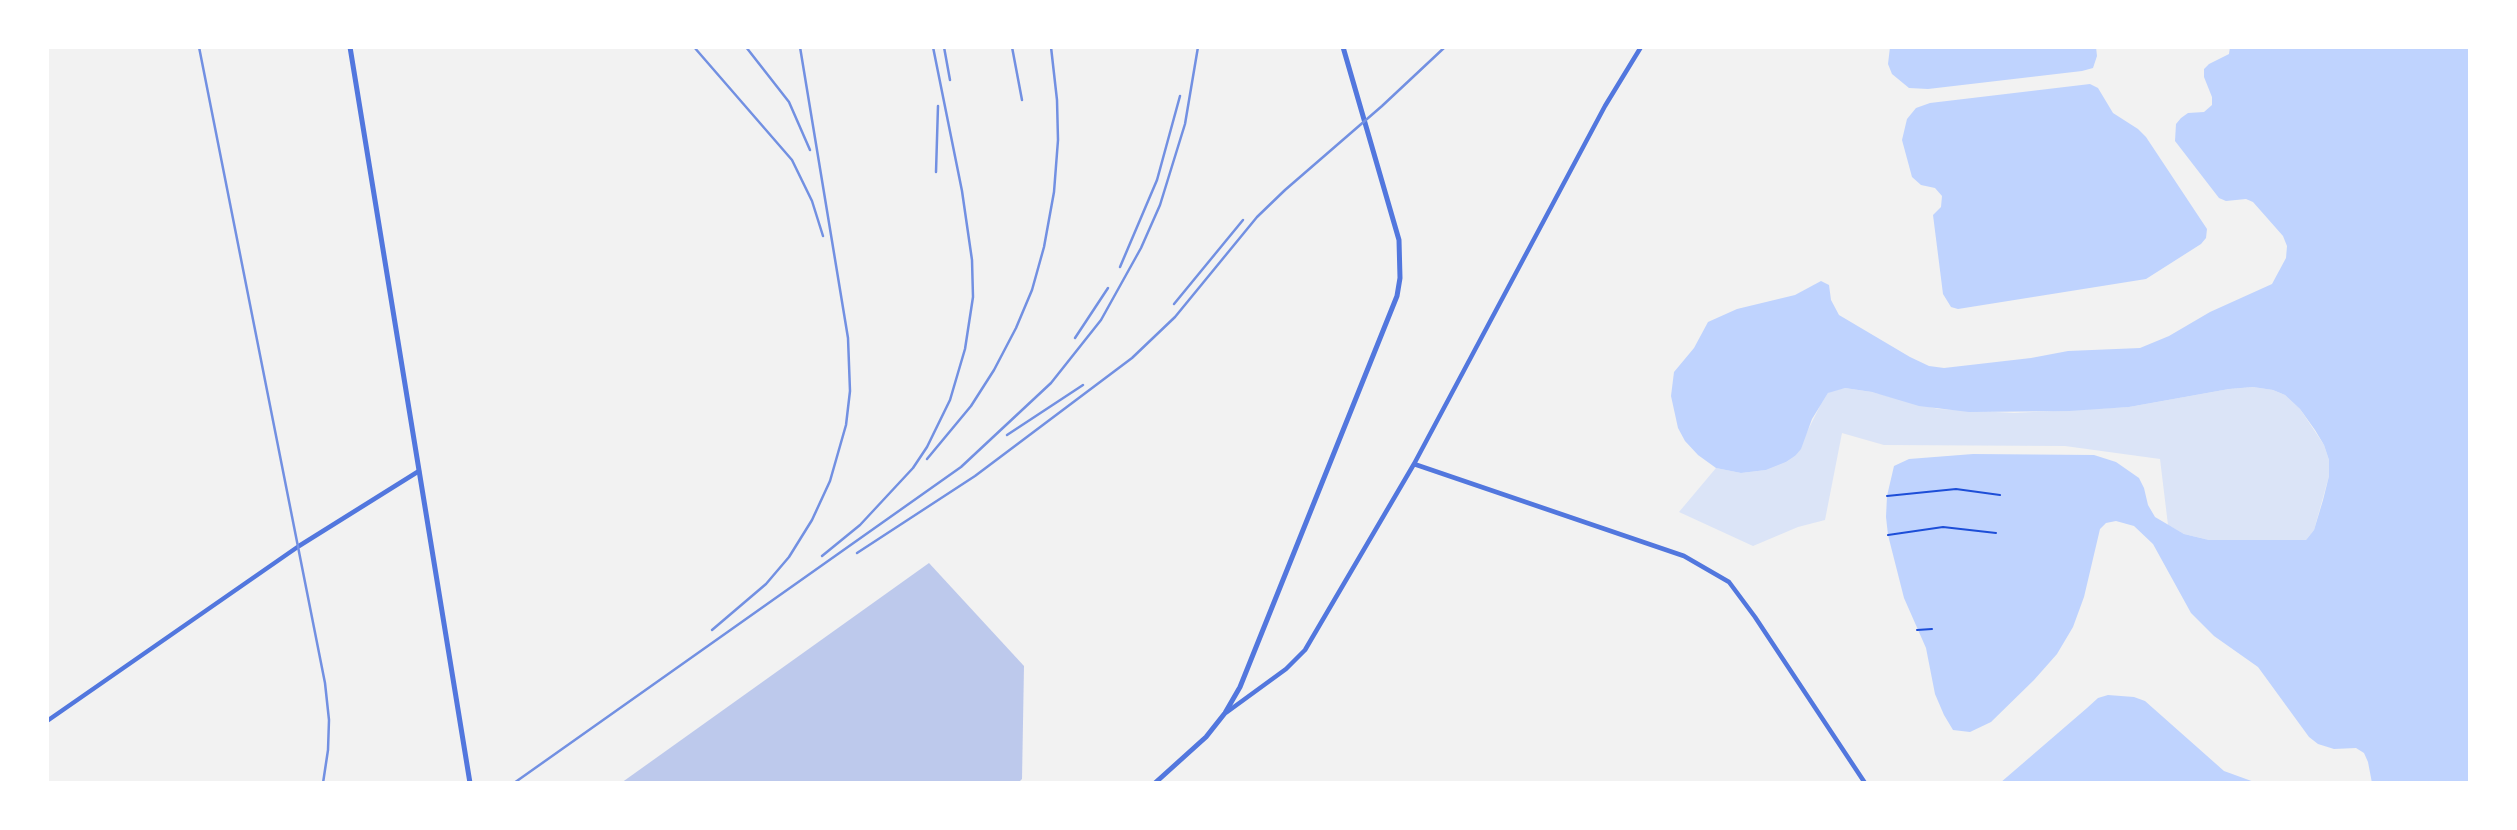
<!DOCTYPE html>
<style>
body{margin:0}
#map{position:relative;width:2517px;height:830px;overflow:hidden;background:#f2f2f2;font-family:"DejaVu Sans",sans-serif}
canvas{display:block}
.frame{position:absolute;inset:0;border:49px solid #fff;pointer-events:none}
</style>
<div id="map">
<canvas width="2517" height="830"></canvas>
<div class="frame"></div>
</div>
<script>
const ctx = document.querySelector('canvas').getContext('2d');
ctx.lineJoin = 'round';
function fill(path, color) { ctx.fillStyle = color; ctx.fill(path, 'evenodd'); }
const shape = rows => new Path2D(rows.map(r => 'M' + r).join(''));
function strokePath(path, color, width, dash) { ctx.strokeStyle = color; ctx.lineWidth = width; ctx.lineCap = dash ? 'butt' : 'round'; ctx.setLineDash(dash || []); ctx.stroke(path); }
const green = shape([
 [2253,387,2273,390,2285,395,2300,409,2324,445,2329,460,2329,476,2314,530,2306,540,2209,540,2184,534,2168,525,2160,459,2065,446,1884,445,1842,433,1825,520,1798,527,1753,546,1679,512,1716,468,1741,473,1766,470,1786,462,1795,456,1821,404,1828,393,1835,389,1845,388,1872,392,1938,409,2014,413,2129,407,2229,389]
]);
const water = shape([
 [1890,47,2096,47,2097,56,2093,68,2082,71,1928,89,1909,88,1892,74,1888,64],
 [2230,47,2470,47,2470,783,2372,783,2368,762,2364,753,2356,748,2334,749,2318,744,2309,737,2258,667,2214,636,2191,613,2153,544,2134,526,2116,521,2106,523,2100,529,2084,597,2073,627,2057,654,2034,680,1991,722,1970,732,1953,730,1944,715,1935,694,1926,648,1904,598,1888,535,1886,517,1887,496,1894,466,1909,459,1973,454,2094,455,2116,462,2139,478,2144,488,2148,505,2155,517,2184,534,2209,540,2306,540,2314,530,2323,500,2329,476,2329,460,2324,445,2315,430,2300,409,2285,395,2273,390,2253,387,2229,389,2129,407,2069,411,1969,412,1919,406,1872,392,1845,388,1828,393,1812,419,1801,449,1795,456,1786,462,1766,470,1741,473,1716,468,1698,455,1685,441,1678,428,1671,396,1674,372,1694,348,1708,322,1737,309,1795,295,1821,281,1829,285,1831,300,1839,315,1910,357,1929,366,1944,368,2031,358,2068,351,2140,348,2169,336,2210,312,2272,284,2286,258,2287,246,2283,236,2253,202,2246,199,2226,201,2219,198,2175,141,2176,124,2181,118,2188,113,2204,112,2212,105,2212,97,2204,77,2204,69,2209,64,2229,54],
 [2090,84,2098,88,2113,113,2138,129,2146,137,2207,229,2206,238,2201,244,2146,279,1958,309,1951,307,1943,294,1933,215,1941,207,1942,196,1935,188,1921,185,1912,177,1902,140,1907,119,1916,108,1930,103],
 [2108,695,2134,697,2145,701,2224,771,2257,783,2000,783,2087,708,2098,698]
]);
const building = shape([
 [929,563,1024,666,1022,779,1018,783,621,783]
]);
const path = shape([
 [1887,496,1956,489,2000,495],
 [1888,535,1943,527,1996,533],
 [1917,630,1932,629]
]);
const minor = shape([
 [1414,464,1684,556,1729,582,1755,617,1865,783],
 [1227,712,1286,669,1305,650,1414,464,1605,106,1641,47],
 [47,721,299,546,419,471]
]);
const tertiary = shape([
 [350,47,470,783],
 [1155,783,1206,737,1225,713,1240,687,1397,296,1400,278,1399,240,1343,47]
]);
const rail = shape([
 [199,47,325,683,329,720,328,750,323,783],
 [694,47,792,160,812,201,823,236],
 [746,47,789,102,810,150],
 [944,47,950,80],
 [1012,47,1022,100],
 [936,172,938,106],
 [1120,267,1157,180,1180,96],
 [1174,304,1243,220],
 [1075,338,1108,288],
 [1007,435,1083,385],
 [927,459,971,406,994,370,1016,328,1032,290,1044,247,1054,192,1058,140,1057,100,1051,47],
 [857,553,975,476,1132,358,1175,317,1257,217,1285,190,1382,106,1445,47],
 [822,556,860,525,913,468,927,447,950,400,965,349,973,297,972,260,962,191,933,47],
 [712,630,766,584,789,557,812,520,830,481,846,425,850,391,848,338,800,47],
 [514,783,961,467,1051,383,1101,320,1141,248,1160,205,1185,124,1198,47]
]);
fill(green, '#dbe4f7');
fill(water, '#bfd3fe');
fill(building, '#bdc9ec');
strokePath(path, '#1d4ed8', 2);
strokePath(minor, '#5277de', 4.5);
strokePath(tertiary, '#5277de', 5);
strokePath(rail, '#7290e2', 2.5);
</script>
